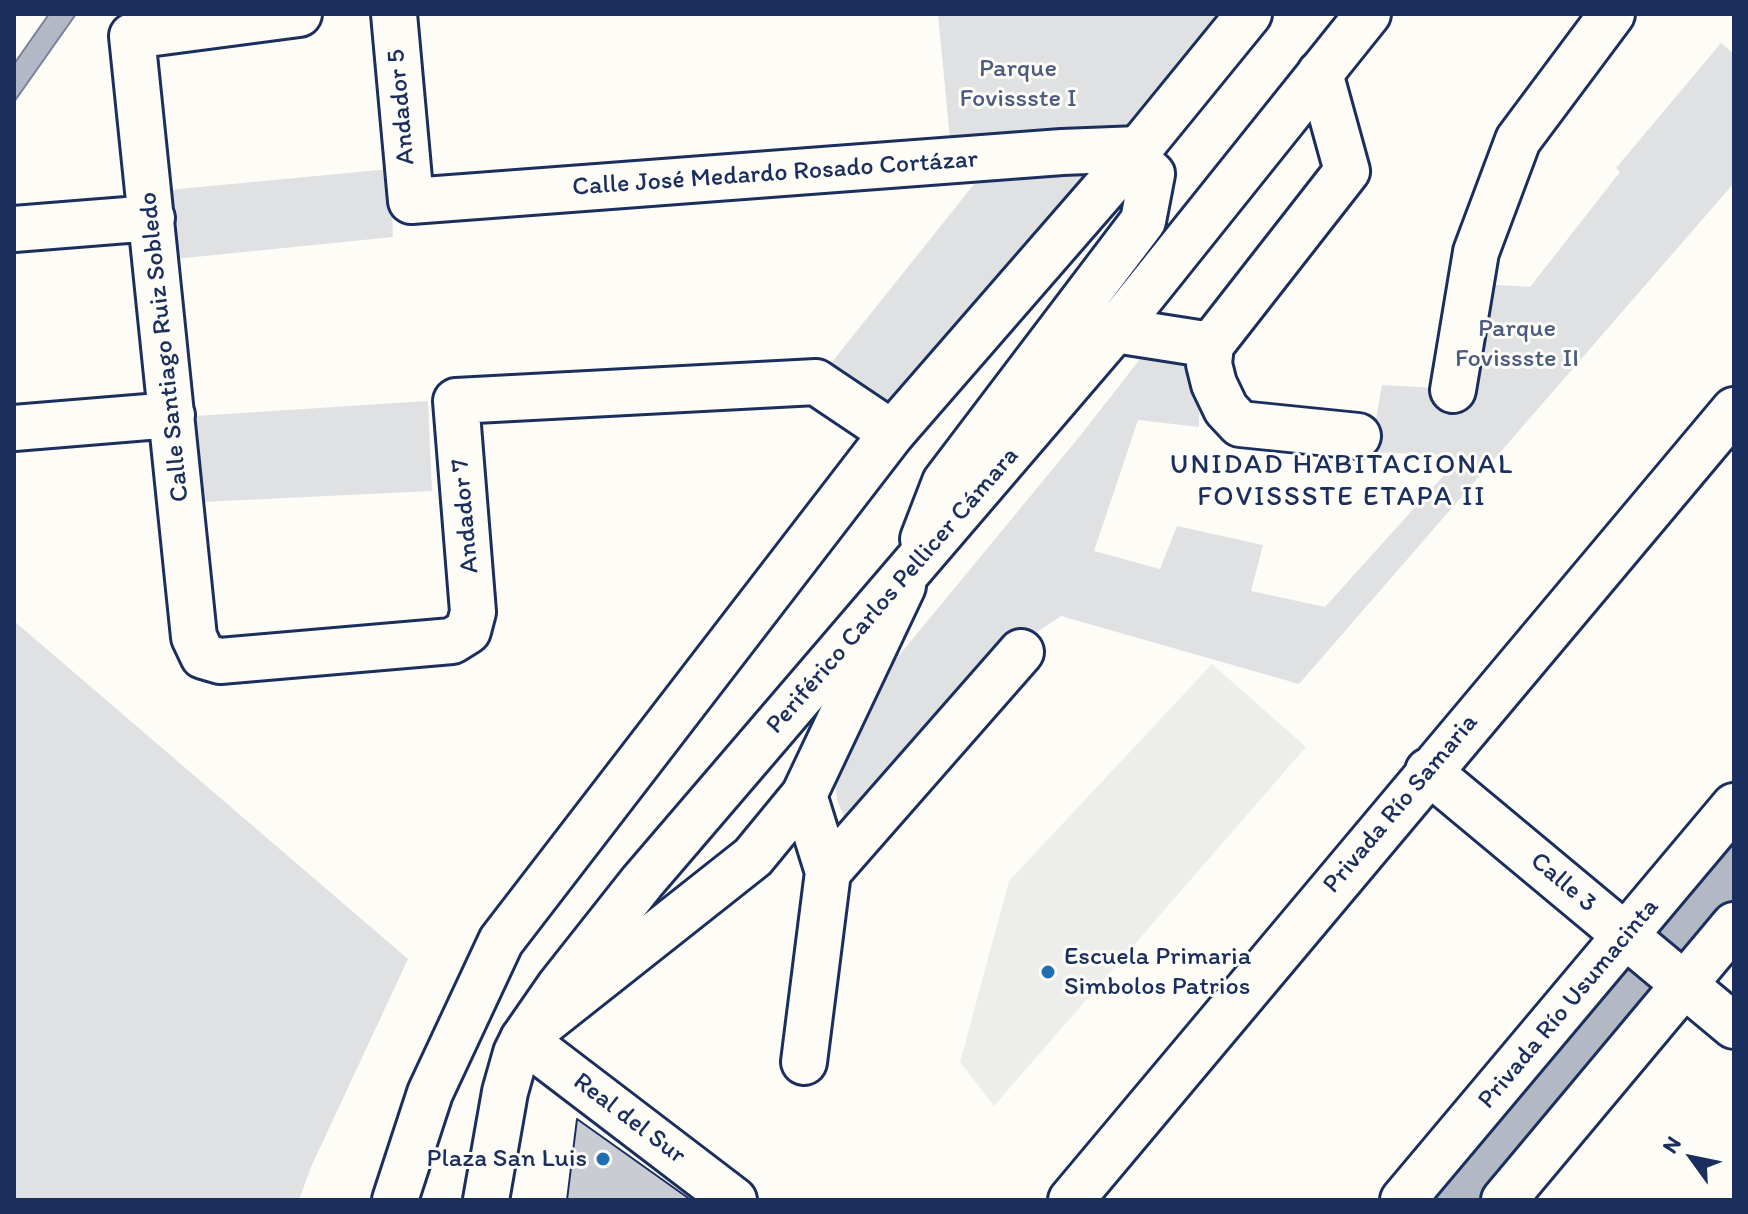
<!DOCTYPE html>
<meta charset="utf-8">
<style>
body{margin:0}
#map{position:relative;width:1748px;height:1214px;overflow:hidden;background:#fdfcf7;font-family:Itim,sans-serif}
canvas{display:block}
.frame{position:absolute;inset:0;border:16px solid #1b2f5e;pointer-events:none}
.north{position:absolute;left:1652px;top:1118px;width:80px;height:80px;-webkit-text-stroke:6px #fdfcf7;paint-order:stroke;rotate:303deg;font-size:22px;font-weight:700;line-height:32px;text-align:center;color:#1b2f5e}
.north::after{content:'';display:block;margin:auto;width:28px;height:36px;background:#1b2f5e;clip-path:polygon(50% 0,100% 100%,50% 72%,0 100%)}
</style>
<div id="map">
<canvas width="1748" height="1214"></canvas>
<div class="frame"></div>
<div class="north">N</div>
</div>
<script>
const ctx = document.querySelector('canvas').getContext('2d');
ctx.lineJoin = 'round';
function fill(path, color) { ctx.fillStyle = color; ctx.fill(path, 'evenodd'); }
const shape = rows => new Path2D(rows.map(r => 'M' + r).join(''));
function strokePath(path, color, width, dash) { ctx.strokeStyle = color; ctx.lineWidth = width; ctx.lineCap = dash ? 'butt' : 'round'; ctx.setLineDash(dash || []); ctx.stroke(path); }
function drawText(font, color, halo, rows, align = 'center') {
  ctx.font = font + ' Itim,sans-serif'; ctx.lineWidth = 6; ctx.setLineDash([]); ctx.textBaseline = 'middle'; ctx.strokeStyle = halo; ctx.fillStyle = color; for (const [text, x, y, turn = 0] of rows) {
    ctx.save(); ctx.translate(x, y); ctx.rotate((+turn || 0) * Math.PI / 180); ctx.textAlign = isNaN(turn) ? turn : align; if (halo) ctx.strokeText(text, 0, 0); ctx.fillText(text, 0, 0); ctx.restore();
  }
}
const built = shape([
 [1212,664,1306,747,994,1106,960,1062,1009,881]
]);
const green = shape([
 [938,14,1249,14,892,433,816,382,995,158,952,160],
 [1721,43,1734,54,1734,183,1299,684,1061,616,1031,636,846,821,837,800,833,768,859,704,1080,436,1140,359,1160,355,1190,362,1199,374,1199,427,1138,420,1094,551,1160,569,1177,526,1263,545,1251,591,1325,607,1454,464,1442,455,1370,452,1382,385,1453,389,1468,283,1530,287,1620,172,1616,168],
 [390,169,393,237,165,260,158,191],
 [428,401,432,491,181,503,180,417],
 [14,621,408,959,311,1167,299,1200,14,1200]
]);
const water = shape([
 [49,14,76,14,14,102,14,64,49,14],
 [1734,806,1734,925,1504,1200,1403,1200,1734,806]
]);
const building = shape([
 [577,1119,691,1200,567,1200,577,1119]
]);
const minor = shape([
 [299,14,132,36,194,637,203,656,220,661,452,641,468,631,473,612,456,401,816,382,892,433],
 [394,14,411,201,1062,152,1139,149],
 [14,229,152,218],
 [1115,330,1211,345,1209,364,1214,384,1226,409,1240,424,1358,436],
 [1211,345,1347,171,1320,73],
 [1453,390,1476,252,1518,140,1612,14],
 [14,428,172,415],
 [1428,771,1734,1026],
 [828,872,1021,652],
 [804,1062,828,872,804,795],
 [734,1200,523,1039,753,857,804,795,903,586],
 [1071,1200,1734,410],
 [1403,1200,1734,806],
 [1504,1200,1734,925]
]);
const major = shape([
 [923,539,945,482,1143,221,1152,174,1132,156],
 [395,1200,430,1093,501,941,892,433,1139,149,1249,14],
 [486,1200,505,1092,516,1053,523,1039,559,987,642,882,1115,330,1368,14]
]);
const markers = [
 [1048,972,8,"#1f6fb2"],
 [603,1159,8,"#1f6fb2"]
];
const parkNames = [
 ["Parque",1018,69],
 ["Fovissste I",1018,99],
 ["Parque",1517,329],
 ["Fovissste II",1517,359]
];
const streetNames = [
 ["Andador 5",402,107,-95],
 ["Calle José Medardo Rosado Cortázar",775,174,-4],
 ["Calle Santiago Ruiz Sobledo",165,347,-96],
 ["Andador 7",466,516,-95],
 ["Periférico Carlos Pellicer Cámara",893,591,-49],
 ["Privada Río Samaria",1401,804,-50],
 ["Calle 3",1563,883,40],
 ["Privada Río Usumacinta",1569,1004,-50],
 ["Real del Sur",629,1119,37]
];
const poiNames = [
 ["Escuela Primaria",1064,957],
 ["Simbolos Patrios",1064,987],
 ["Plaza San Luis",587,1159,"right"]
];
const neighbourhoodNames = [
 ["UNIDAD HABITACIONAL",1342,466],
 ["FOVISSSTE ETAPA II",1342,498]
];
fill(built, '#edeeec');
fill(green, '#e0e1e3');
fill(water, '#b3b8c5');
strokePath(water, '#76819c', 2);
fill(building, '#c9ccd3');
strokePath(building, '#1b2f5e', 2);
strokePath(minor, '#1b2f5e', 50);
strokePath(major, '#1b2f5e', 50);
strokePath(minor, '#fdfcf7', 44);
strokePath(major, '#fdfcf7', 44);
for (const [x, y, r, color] of markers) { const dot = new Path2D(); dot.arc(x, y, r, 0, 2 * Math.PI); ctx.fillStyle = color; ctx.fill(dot); strokePath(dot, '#fdfcf7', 3); }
drawText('26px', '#4c5c7f', '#fdfcf7', parkNames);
drawText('26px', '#1b2f5e', '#fdfcf7', streetNames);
drawText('26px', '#1b2f5e', '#fdfcf7', poiNames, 'left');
ctx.letterSpacing = '2px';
drawText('28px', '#1b2f5e', '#fdfcf7', neighbourhoodNames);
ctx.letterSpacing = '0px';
</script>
